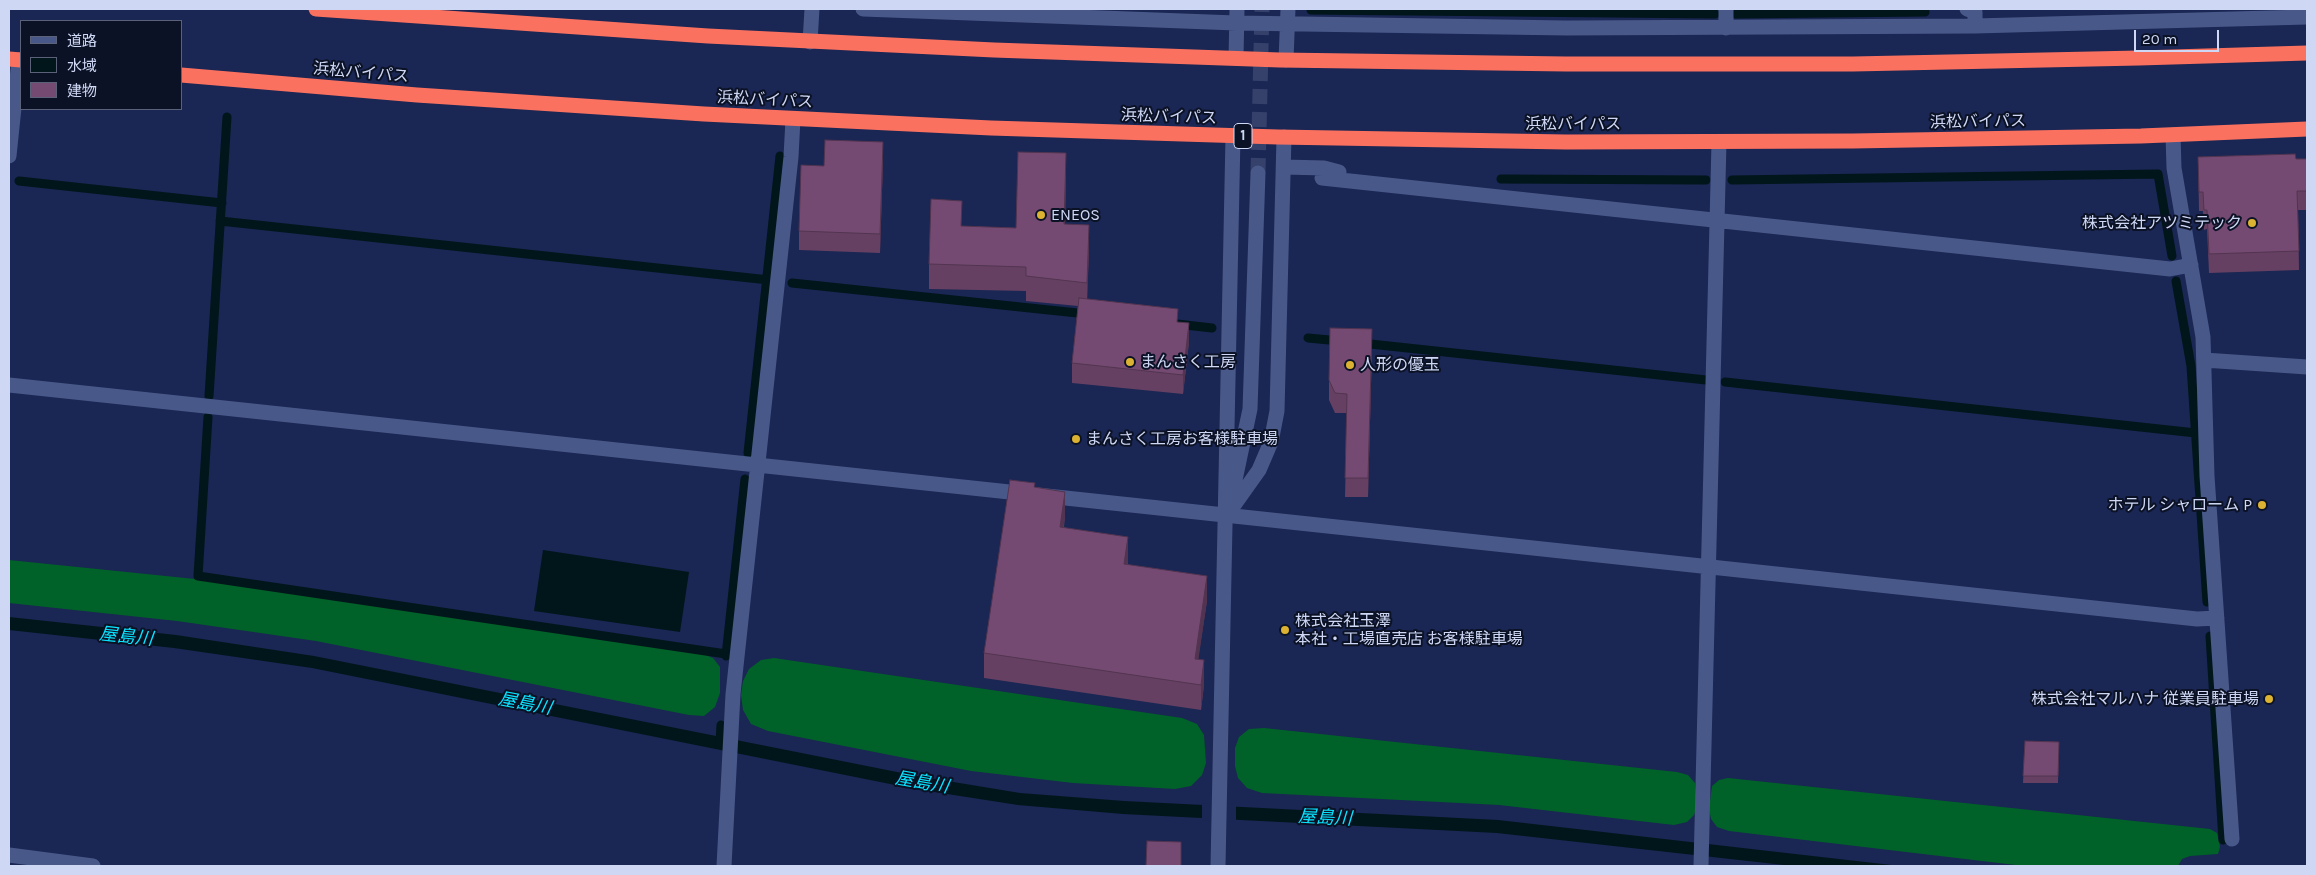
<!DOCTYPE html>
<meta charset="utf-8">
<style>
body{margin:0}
#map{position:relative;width:2316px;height:875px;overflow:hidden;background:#1a2653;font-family:Karla,"Noto Sans JP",sans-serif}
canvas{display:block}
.frame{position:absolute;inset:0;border:10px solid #ced8f5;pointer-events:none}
.legend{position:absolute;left:20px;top:20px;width:162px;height:90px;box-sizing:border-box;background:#0c1225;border:1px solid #5a6178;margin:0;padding:6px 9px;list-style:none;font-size:15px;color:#ced8f5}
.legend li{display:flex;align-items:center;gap:10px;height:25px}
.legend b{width:25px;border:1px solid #5a6178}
.scale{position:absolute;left:2134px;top:30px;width:85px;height:22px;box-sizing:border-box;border:2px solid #ced8f5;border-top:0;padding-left:6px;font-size:15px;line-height:18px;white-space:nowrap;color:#ced8f5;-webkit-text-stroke:4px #0c1225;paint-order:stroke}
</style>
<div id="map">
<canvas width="2316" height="875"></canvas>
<div class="frame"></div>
<ul class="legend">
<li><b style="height:6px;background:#485889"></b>道路</li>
<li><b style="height:14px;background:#01161a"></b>水域</li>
<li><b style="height:14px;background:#754a72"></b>建物</li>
</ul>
<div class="scale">20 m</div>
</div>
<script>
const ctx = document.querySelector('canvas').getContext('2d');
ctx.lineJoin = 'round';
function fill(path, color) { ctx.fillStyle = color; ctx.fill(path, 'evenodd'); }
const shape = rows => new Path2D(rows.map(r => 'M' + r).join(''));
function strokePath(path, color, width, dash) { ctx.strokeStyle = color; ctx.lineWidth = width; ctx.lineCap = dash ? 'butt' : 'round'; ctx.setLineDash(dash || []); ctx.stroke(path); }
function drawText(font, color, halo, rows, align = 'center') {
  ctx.font = font + ' Karla,"Noto Sans JP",sans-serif'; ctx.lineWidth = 4; ctx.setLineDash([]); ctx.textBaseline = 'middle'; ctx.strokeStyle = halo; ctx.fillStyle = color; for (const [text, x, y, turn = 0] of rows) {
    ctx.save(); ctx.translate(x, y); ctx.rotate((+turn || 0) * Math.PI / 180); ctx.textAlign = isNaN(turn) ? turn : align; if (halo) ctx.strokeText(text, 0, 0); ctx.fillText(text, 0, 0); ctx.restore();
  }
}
const forest = shape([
 [9,560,195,579,703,654,713,658,720,667,720,693,715,707,704,716,689,715,316,641,177,621,9,603],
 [774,658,1182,718,1197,724,1204,735,1206,763,1202,775,1191,786,1175,789,1073,783,971,771,768,731,751,724,743,710,741,695,743,681,749,669,761,660],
 [1264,728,1677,772,1688,775,1695,783,1697,807,1694,815,1687,822,1674,825,1499,805,1262,793,1247,788,1238,778,1235,766,1235,748,1239,737,1249,729],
 [1728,778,2210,829,2217,833,2220,847,2218,854,2190,856,2182,859,2178,866,2024,866,1729,831,1717,827,1711,819,1709,809,1712,786,1719,780]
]);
const water = shape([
 [543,550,689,572,680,632,534,611],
 [9,617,176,635,314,656,917,776,1020,793,1124,801,1498,820,1900,866,1793,866,1497,833,1123,814,1018,805,915,789,312,668,174,648,9,630]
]);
const pier = shape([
 [1202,803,1236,804,1236,822,1202,820]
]);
const stream = shape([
 [1311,10,1715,14],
 [1736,14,1925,12],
 [1501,179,1706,180],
 [1732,180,2158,174,2172,256],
 [19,181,222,203],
 [220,221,769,280],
 [2176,281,2191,366,2207,602],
 [792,283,1087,314],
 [1177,324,1212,328],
 [1308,338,1340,341],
 [1361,343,1706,380],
 [1725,382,2196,433],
 [209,396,227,117],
 [208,417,198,576,726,654],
 [748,453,780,156],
 [2210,636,2223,840],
 [726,656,745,479],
 [720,743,721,725]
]);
const minorTunnel = shape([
 [1258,173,1262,9]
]);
const minor = shape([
 [863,9,1236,23,1567,28,1975,26,2307,17],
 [1726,9,1726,28],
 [1967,9,1975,12,1975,26],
 [810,42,812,9],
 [1236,58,1237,9],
 [1286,60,1288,9],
 [2173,135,2174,168,2203,337,2207,476,2232,839],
 [9,156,19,60],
 [1284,167,1324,168,1339,172],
 [1322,178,2170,269,2191,265],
 [2204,360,2307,367],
 [9,385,2197,619,2217,618],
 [1231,499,1250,409,1258,173],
 [1227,515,1259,470,1271,442,1277,411,1284,137],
 [9,855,93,866],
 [724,866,733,694,791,157,793,119],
 [1218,866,1233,136],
 [1701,866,1719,142]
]);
const highway = shape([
 [316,9,708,36,994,50,1280,60,1566,64,1853,64,2139,58,2307,53],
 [9,59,21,60],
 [181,75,417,95,704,114,991,128,1278,137,1566,142,1853,141,2141,136,2307,129]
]);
const wall = shape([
 [2198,157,2296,159,2307,159,2307,210,2298,210,2299,270,2209,273,2207,229,2204,230,2203,211,2199,211],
 [883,161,880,253,799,250,799,231,824,166],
 [1066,177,1065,224,1089,250,1087,299,1178,322,1189,342,1183,394,1072,383,1072,363,1078,306,1026,301,1026,291,929,289,929,264,962,226,1016,228],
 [1372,348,1368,497,1345,497,1347,413,1335,413,1329,400,1329,380],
 [1035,487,1065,516,1064,527,1128,561,1128,565,1207,601,1198,659,1204,685,1201,710,984,678,984,653],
 [2025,741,2059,742,2058,783,2023,783]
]);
const shadedWall = shape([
 [883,142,883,161,880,253,880,234],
 [1066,153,1066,177,1064,249,1064,224],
 [1089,225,1089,250,1087,307,1087,283],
 [1189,323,1189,342,1183,394,1183,375],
 [1372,329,1372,348,1368,497,1368,478],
 [1065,492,1065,516,1060,551,1060,527],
 [1128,537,1128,561,1124,589,1124,564],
 [1207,576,1207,601,1195,683,1195,659],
 [1204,660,1204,685,1201,710,1201,685]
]);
const building = shape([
 [825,140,883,142,880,234,799,231,801,165,824,166,825,140],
 [1018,152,1066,153,1064,224,1089,225,1087,283,1026,276,1026,267,929,264,931,199,962,201,961,226,1016,228,1018,152],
 [2295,154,2296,159,2307,159,2307,191,2297,191,2299,251,2209,254,2207,210,2204,210,2203,192,2199,192,2198,157,2295,154],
 [1079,298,1178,309,1177,322,1189,323,1183,375,1072,363,1079,298],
 [1330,328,1372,329,1368,478,1345,478,1347,394,1335,393,1329,380,1330,328],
 [1010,480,1035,483,1034,487,1065,492,1060,527,1128,537,1124,564,1207,576,1195,659,1204,660,1201,685,984,653,1010,480],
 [2025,741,2059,742,2058,776,2023,776,2025,741],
 [1147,841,1181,842,1181,866,1146,866,1147,841]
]);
const markers = [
 [1041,215,5,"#dcb233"],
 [2252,223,5,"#dcb233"],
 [1130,362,5,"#dcb233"],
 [1350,365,5,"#dcb233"],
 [1076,439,5,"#dcb233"],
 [2262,505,5,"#dcb233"],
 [1285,630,5,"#dcb233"],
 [2269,699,5,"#dcb233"]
];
const shields = [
 [1243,136,18]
];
const shieldNames = [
 ["1",1243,136]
];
const streetNames = [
 ["浜松バイパス",361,73,5],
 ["浜松バイパス",765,100,3],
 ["浜松バイパス",1169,117,2],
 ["浜松バイパス",1978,122,-1],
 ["浜松バイパス",1573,124]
];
const poiNames = [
 ["ENEOS",1051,215],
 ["株式会社アツミテック",2242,223,"right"],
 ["まんさく工房",1140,362],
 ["人形の優玉",1360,365],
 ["まんさく工房お客様駐車場",1086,439],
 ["ホテル シャローム P",2252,505,"right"],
 ["株式会社玉澤",1295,621],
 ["本社・工場直売店 お客様駐車場",1295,639],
 ["株式会社マルハナ 従業員駐車場",2259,699,"right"]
];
const waterNames = [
 ["屋島川",126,637,6],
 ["屋島川",525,704,11],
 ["屋島川",922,783,10],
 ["屋島川",1325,818,3]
];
fill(forest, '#006228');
fill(water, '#01161a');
fill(pier, '#1a2653');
strokePath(stream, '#01161a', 9);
strokePath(minorTunnel, '#35416b', 15, [15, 8]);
strokePath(minor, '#485889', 15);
strokePath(highway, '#fb7160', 15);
fill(wall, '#654062');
fill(shadedWall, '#523450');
fill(building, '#754a72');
strokePath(building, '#523450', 1);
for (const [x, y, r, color] of markers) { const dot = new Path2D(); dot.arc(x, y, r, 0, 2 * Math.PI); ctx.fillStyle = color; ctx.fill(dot); strokePath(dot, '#0c1225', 2); }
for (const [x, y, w] of shields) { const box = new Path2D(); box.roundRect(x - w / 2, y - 12.5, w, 25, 4); ctx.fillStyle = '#0c1225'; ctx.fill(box); strokePath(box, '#ced8f5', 1); }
drawText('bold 15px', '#ced8f5', null, shieldNames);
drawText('16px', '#ced8f5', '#0c1225', streetNames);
drawText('16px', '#ced8f5', '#0c1225', poiNames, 'left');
drawText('italic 18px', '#08e4ff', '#0c1225', waterNames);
</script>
